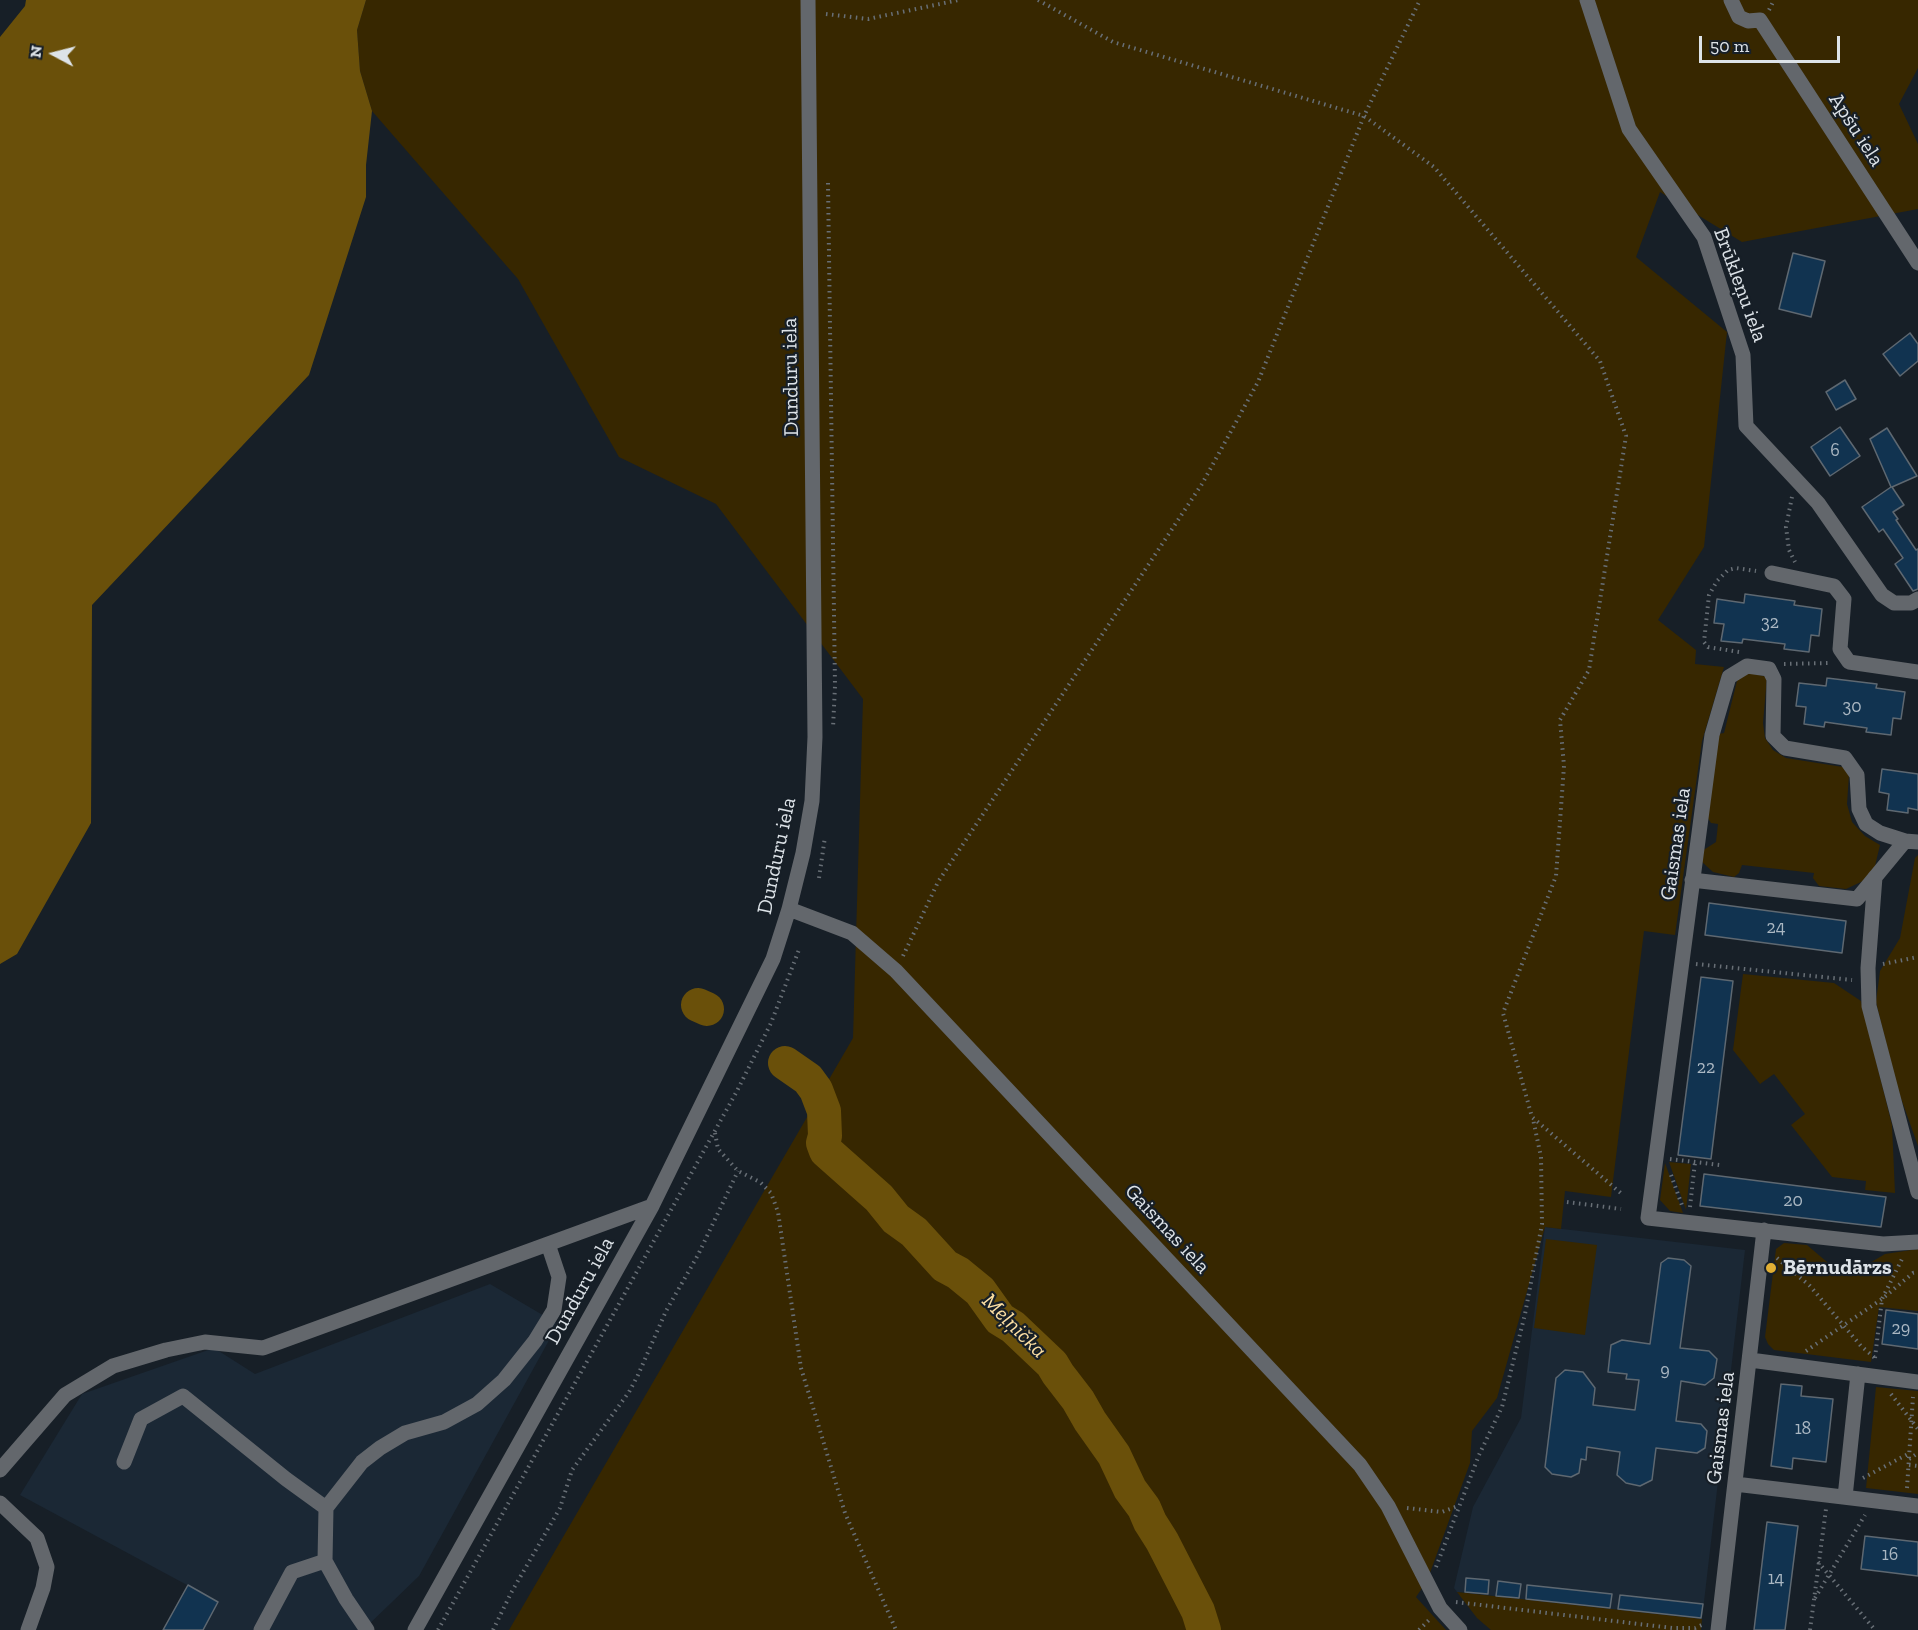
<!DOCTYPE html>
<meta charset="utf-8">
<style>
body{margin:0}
#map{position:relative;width:1918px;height:1630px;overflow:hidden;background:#171f27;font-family:"Zilla Slab",serif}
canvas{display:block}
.north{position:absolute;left:24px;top:24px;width:60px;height:60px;-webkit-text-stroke:4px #171f27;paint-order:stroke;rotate:277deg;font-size:16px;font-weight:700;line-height:24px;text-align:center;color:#dde3e8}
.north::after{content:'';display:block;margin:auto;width:21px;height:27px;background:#dde3e8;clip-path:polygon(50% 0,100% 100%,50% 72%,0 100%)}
.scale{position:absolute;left:1699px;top:36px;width:141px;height:27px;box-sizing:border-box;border:3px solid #dde3e8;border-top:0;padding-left:8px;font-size:18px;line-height:21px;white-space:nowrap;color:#dde3e8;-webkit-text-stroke:4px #171f27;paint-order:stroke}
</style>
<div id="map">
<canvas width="1918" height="1630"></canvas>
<div class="north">N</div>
<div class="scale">50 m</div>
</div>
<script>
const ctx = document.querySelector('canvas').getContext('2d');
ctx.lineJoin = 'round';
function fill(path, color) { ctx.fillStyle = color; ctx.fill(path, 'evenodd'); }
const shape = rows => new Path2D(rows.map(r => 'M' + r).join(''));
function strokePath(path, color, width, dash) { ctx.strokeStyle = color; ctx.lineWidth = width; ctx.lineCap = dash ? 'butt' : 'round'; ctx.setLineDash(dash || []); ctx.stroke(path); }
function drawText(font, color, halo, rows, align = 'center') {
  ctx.font = font + ' "Zilla Slab",serif'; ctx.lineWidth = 4.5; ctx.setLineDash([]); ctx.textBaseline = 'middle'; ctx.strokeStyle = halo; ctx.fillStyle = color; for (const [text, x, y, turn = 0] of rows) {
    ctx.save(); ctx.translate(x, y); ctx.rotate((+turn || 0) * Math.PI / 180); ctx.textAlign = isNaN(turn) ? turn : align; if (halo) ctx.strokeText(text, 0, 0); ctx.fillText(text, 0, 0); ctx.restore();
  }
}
const built = shape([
 [1545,1227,1745,1250,1702,1619,1457,1592,1454,1588,1473,1507,1521,1418],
 [490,1284,558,1324,419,1576,363,1630,163,1630,187,1585,20,1495,82,1394,214,1348,255,1374]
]);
const green = shape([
 [366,0,1918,0,1918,68,1899,104,1918,144,1918,209,1742,242,1660,192,1636,257,1727,332,1704,547,1658,620,1696,650,1695,664,1724,667,1702,741,1675,935,1644,931,1611,1197,1565,1191,1561,1229,1545,1227,1497,1398,1472,1431,1470,1463,1427,1581,1416,1597,1446,1630,509,1630,853,1038,863,699,716,504,619,457,518,279,372,111,360,71,357,30],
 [1743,674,1755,674,1767,677,1763,723,1765,738,1773,750,1786,758,1843,767,1849,775,1847,804,1852,822,1865,836,1880,845,1875,866,1863,881,1846,889,1819,886,1813,878,1814,873,1742,865,1739,873,1734,877,1713,872,1701,861,1702,851,1716,842,1718,824,1711,823,1707,817,1718,734,1724,733,1737,681],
 [1918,855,1918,1146,1897,1087,1876,1002,1880,971,1900,938,1915,858],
 [1743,974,1834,983,1861,1001,1892,1125,1895,1193,1865,1190,1866,1181,1832,1177,1791,1125,1805,1114,1774,1074,1760,1084,1733,1050],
 [1669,1162,1691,1164,1686,1210],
 [1665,1163,1683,1213,1670,1211,1660,1200],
 [1546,1239,1597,1245,1585,1335,1534,1328],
 [1784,1243,1807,1245,1827,1262,1863,1267,1885,1254,1918,1249,1918,1311,1879,1307,1871,1362,1774,1350,1768,1344,1765,1337,1776,1249],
 [1876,1387,1918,1391,1918,1494,1866,1488],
 [1457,1592,1702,1619,1701,1630,1491,1630,1477,1618]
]);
const water = shape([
 [26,0,366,0,357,30,360,71,372,111,366,165,366,197,309,375,92,605,91,823,17,954,0,964,0,37,25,6]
]);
const river = shape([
 [698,1005,707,1009],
 [785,1063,808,1079,816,1090,824,1111,825,1136,823,1143,826,1151,879,1198,896,1219,914,1232,945,1266,958,1273,980,1291,1000,1319,1013,1327,1052,1364,1058,1374,1078,1400,1090,1421,1114,1455,1130,1489,1144,1508,1150,1522,1162,1541,1198,1611,1204,1630]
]);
const building = shape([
 [1793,253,1825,261,1811,317,1779,309,1793,253],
 [1910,333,1918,344,1918,361,1900,376,1883,354,1910,333],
 [1845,380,1856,399,1836,410,1826,392,1845,380],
 [1840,427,1860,456,1830,476,1811,447,1840,427],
 [1887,428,1917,476,1892,487,1904,505,1893,512,1898,519,1896,520,1916,550,1918,549,1918,589,1913,591,1895,564,1903,558,1883,529,1879,532,1862,507,1891,487,1870,439,1887,428],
 [1745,594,1795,601,1794,605,1822,609,1819,636,1811,635,1809,652,1784,649,1785,644,1743,639,1742,643,1721,641,1724,624,1714,623,1717,599,1744,603,1745,594],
 [1827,678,1877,684,1876,688,1905,692,1901,719,1893,718,1891,735,1866,732,1867,728,1825,722,1824,727,1804,724,1806,707,1796,706,1799,683,1826,686,1827,678],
 [1882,769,1918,774,1918,810,1908,808,1908,813,1887,810,1889,794,1879,792,1882,769],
 [1709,903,1846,921,1842,953,1705,935,1709,903],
 [1701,977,1733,981,1711,1159,1678,1155,1701,977],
 [1704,1174,1886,1197,1881,1227,1700,1206,1704,1174],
 [1668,1258,1684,1260,1691,1266,1680,1348,1709,1351,1717,1359,1714,1378,1705,1385,1681,1381,1676,1421,1701,1424,1707,1431,1705,1448,1697,1453,1656,1448,1652,1480,1640,1486,1626,1483,1617,1475,1620,1452,1587,1447,1586,1460,1581,1459,1579,1473,1571,1477,1552,1474,1545,1467,1556,1378,1565,1370,1583,1372,1595,1388,1593,1405,1635,1410,1639,1380,1626,1379,1627,1374,1608,1372,1611,1345,1622,1340,1650,1344,1661,1263,1668,1258],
 [1886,1310,1918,1314,1918,1349,1882,1344,1886,1310],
 [1781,1384,1802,1386,1801,1396,1833,1399,1826,1462,1793,1458,1792,1469,1771,1466,1781,1384],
 [1767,1522,1798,1526,1785,1630,1754,1630,1767,1522],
 [1865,1536,1918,1542,1918,1576,1861,1569,1865,1536],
 [1466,1578,1489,1580,1488,1594,1465,1592,1466,1578],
 [1498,1581,1521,1584,1519,1598,1496,1596,1498,1581],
 [188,1585,218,1602,203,1630,163,1630,188,1585],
 [1527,1585,1612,1594,1610,1608,1526,1599,1527,1585],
 [1620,1595,1703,1604,1701,1618,1618,1609,1620,1595]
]);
const path = shape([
 [1038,0,1113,42,1364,116,1434,167,1600,361,1626,436,1589,670,1560,720,1564,766,1556,876,1503,1013,1532,1117,1623,1195],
 [1769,10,1774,0],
 [826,14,868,19,959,0],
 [828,183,835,686,833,728],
 [1792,497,1786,527,1789,550,1795,562],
 [1739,652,1708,647,1704,642,1709,595,1717,581,1728,570,1736,568,1756,571],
 [1784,664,1830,663],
 [819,878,825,837],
 [903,956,938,882,1202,484,1258,382,1364,116,1420,0],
 [1696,964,1852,980],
 [1883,964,1918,957],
 [715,1133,718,1149,738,1171,760,1182,771,1193,778,1212,801,1368,845,1513,896,1630],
 [1670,1159,1720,1165],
 [1671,1175,1683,1208],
 [1567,1202,1621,1209],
 [1690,1207,1695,1162],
 [1777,1258,1810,1286,1861,1346,1875,1358],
 [1806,1351,1882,1299,1913,1273,1918,1272],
 [1875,1358,1882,1299,1902,1259],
 [1891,1394,1918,1429],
 [1909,1459,1918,1453],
 [1909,1465,1918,1466],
 [1863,1478,1908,1454],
 [1907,1488,1913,1397],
 [1407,1508,1442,1512,1458,1506],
 [1818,1562,1875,1630],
 [1436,1567,1479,1455,1502,1407,1525,1314,1542,1224,1541,1157,1533,1119],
 [1815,1598,1865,1515],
 [1456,1602,1672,1628,1695,1628,1704,1624],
 [438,1630,737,1091,771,1023,800,947],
 [493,1630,511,1593,560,1508,572,1470,629,1392,638,1375,666,1311,698,1255,738,1171],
 [1419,1630,1429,1620],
 [1810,1630,1826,1509]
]);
const minor = shape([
 [1587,0,1629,129,1704,237,1743,355,1746,426,1818,503,1882,595,1894,603,1911,603,1918,599],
 [1731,0,1739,17,1748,21,1760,20,1918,263],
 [1772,573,1834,586,1844,599,1840,649,1849,662,1918,672],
 [1918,842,1905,841,1880,833,1866,824,1859,809,1857,775,1845,758,1785,748,1773,736,1774,679,1769,669,1747,666,1729,677,1712,735,1648,1218,1883,1244,1918,1242],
 [1875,877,1868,968,1869,1006,1918,1192],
 [1692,880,1857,899,1905,841],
 [789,909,852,933,896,971,1360,1465,1388,1506,1440,1608,1460,1630],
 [1750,1360,1918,1382],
 [124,1462,141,1419,183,1396,286,1479,326,1508,325,1561,346,1599,367,1630],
 [0,1470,65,1395,113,1366,166,1350,205,1342,263,1348,652,1206],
 [1735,1484,1918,1506],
 [1845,1497,1858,1374],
 [0,1503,37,1538,47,1567,43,1588,28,1630],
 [326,1508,362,1462,380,1448,405,1433,444,1422,477,1404,504,1380,535,1341,554,1310,559,1277,548,1244],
 [261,1630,292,1572,325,1561],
 [415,1630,652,1206,773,959,789,909,803,853,812,801,815,737,808,0],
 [1718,1630,1764,1230]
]);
const markers = [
 [1771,1268,6,"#e1af34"]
];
const numberNames = [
 ["6",1835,451],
 ["32",1770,623],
 ["30",1852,707],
 ["24",1776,928],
 ["22",1706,1068],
 ["20",1793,1201],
 ["29",1901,1329],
 ["9",1665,1371],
 ["18",1803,1429],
 ["16",1890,1555],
 ["14",1776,1579]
];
const streetNames = [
 ["Apšu iela",1856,130,57],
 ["Brūkleņu iela",1740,285,70],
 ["Dunduru iela",791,377,-91],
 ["Gaismas iela",1676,844,-82],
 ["Dunduru iela",777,856,-78],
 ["Gaismas iela",1167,1229,47],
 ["Dunduru iela",580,1291,-61],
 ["Gaismas iela",1721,1428,-83]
];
const poiNames = [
 ["Bērnudārzs",1783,1268]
];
const waterNames = [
 ["Meļņička",1014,1326,45]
];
fill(built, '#1b2835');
fill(green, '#372700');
fill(water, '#6a500a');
strokePath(river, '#6a500a', 34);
fill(building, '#113350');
strokePath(building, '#5e6871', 1.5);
strokePath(path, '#686f76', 4, [1.5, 4.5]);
strokePath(minor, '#63676c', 15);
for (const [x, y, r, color] of markers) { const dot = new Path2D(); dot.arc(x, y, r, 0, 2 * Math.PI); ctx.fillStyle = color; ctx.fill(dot); strokePath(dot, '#171f27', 2); }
drawText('18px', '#aab7c2', null, numberNames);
drawText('21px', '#dde3e8', '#171f27', streetNames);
drawText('bold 21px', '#dde3e8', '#171f27', poiNames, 'left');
drawText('italic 22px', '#fcdfa3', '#171f27', waterNames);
</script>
